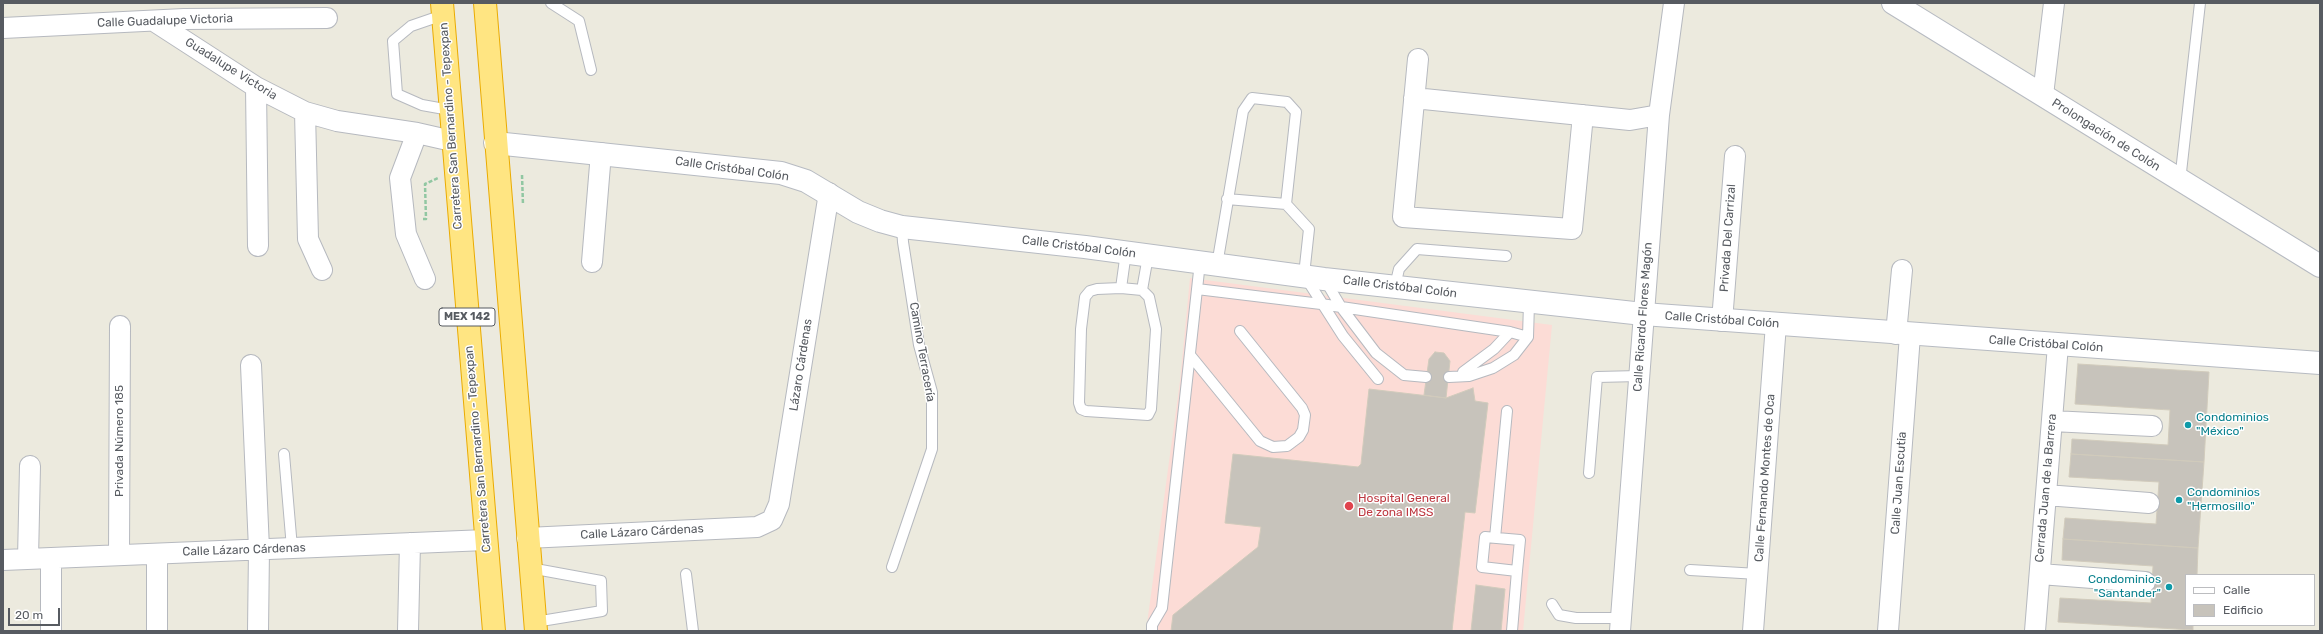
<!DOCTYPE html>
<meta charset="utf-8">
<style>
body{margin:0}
#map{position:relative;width:2323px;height:634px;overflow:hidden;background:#eceade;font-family:Rubik,sans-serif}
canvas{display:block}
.frame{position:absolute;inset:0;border:4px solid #575b61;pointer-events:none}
.legend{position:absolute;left:2185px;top:574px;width:130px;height:52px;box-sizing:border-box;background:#fff;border:1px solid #bcbdc0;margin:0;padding:5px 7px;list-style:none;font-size:12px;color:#575b61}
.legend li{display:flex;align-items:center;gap:8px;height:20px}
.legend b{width:20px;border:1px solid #bcbdc0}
.scale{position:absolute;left:8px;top:608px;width:52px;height:18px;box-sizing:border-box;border:2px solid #575b61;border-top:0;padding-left:5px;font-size:12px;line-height:14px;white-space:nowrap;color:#575b61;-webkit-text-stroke:3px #fff;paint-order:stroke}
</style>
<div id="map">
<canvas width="2323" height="634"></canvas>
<div class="frame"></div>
<ul class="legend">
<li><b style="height:5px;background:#fff"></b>Calle</li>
<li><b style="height:11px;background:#c7c3bb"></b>Edificio</li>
</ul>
<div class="scale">20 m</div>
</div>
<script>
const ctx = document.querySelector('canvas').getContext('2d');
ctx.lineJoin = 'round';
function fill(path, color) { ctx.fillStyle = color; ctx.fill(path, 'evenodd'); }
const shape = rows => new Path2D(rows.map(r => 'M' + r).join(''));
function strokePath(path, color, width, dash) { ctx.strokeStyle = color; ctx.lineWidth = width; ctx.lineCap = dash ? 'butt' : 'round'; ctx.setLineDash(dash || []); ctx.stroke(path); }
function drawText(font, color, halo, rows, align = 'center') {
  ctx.font = font + ' Rubik,sans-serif'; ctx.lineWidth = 3; ctx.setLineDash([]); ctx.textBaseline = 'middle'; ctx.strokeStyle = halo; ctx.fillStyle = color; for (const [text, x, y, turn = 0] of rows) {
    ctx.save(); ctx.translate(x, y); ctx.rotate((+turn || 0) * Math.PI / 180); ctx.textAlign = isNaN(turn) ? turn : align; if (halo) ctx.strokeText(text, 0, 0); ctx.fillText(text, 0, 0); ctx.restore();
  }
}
const medical = shape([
 [1190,278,1552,325,1523,631,1146,631,1180,381]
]);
const building = shape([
 [1435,352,1444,353,1450,361,1446,398,1424,395,1429,359,1435,352],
 [2078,364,2209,372,2204,462,2071,454,2072,439,2168,445,2170,410,2075,404,2078,364],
 [1473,388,1475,401,1488,403,1475,513,1465,512,1452,631,1171,631,1173,615,1258,547,1261,527,1225,523,1233,454,1358,467,1361,464,1369,389,1446,398,1473,388],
 [2071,454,2204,462,2198,548,2063,539,2065,518,2156,524,2159,482,2069,477,2071,454],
 [2063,539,2198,548,2197,575,2186,575,2186,625,2193,625,2193,630,2058,622,2060,598,2151,603,2153,566,2062,560,2063,539],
 [1476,585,1505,589,1501,631,1471,631,1476,585]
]);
const path = shape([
 [522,175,523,205],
 [423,219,426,219,425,184,438,178]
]);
const lane = shape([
 [551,3,579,21,591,70],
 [443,15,411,26,393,41,397,94,422,105,450,110],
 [2180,181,2200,3],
 [1227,199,1286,204],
 [1217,265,1243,111,1252,98,1287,102,1296,112,1286,204,1309,229,1304,275,1343,336,1378,379],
 [1325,280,1341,307,1376,353,1404,375,1426,377],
 [1395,286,1399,269,1417,249,1506,256],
 [1121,288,1142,290,1149,297,1156,329,1151,409,1148,415,1086,411,1081,409,1079,403,1081,329,1085,297,1090,291,1097,289,1121,288],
 [1121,288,1126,252],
 [1197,289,1321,304,1510,332,1528,337,1529,303],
 [1142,290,1148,256],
 [1190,355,1260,441,1273,447,1287,446,1299,437,1303,430,1305,415,1302,408,1240,331],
 [1463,372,1494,349,1510,332],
 [1449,377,1469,376,1493,368,1514,355,1528,337],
 [284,454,292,548],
 [1589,473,1597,377,1639,376],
 [1495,538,1507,411],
 [892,567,932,449,932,392,919,345,903,242,902,227],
 [530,568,601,581,602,611,535,622],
 [1690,570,1758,574],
 [686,574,693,631],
 [1552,604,1559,615,1576,618,1621,618],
 [1152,631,1152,625,1162,608,1200,262],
 [1512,631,1517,571,1520,540,1485,537,1482,567,1517,571]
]);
const street = shape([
 [154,21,256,87,305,112,337,121,417,133,452,141],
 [3,28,184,19,327,18],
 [1418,59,1403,217,1572,229,1583,115],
 [256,87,258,246],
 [2043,95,2054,3],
 [1414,98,1630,120,1659,115],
 [305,112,308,239,322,270],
 [417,133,400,178,406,234,425,279],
 [592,262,601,153],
 [1722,321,1735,156],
 [1896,334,1902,270],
 [251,365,259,549,258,631],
 [2052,421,2152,426],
 [2046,495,2149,503],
 [527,538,757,527,772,520,779,504,829,193],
 [119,555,120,326],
 [51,558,51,631],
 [28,559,30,466],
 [3,560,486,540],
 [2040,574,2145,582],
 [157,631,157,554],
 [408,631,410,543],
 [1620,631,1659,115,1674,3],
 [1753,631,1776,324],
 [1888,631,1910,335],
 [2035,631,2058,345]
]);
const secondary = shape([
 [1893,3,2320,266],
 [495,143,781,173,806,181,858,212,880,221,902,227,1085,247,1324,279,1643,314,2320,363]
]);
const highway = shape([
 [442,3,494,631],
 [485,3,536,631]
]);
const markers = [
 [2188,425,4,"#0f9aa8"],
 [2179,500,4,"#0f9aa8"],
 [1349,506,5,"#e0444e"],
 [2169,587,4,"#0f9aa8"]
];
const shields = [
 [467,317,56]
];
const shieldNames = [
 ["MEX 142",467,317]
];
const streetNames = [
 ["Calle Guadalupe Victoria",165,21,-2],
 ["Guadalupe Victoria",231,69,32],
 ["Carretera San Bernardino - Tepexpan",451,126,-94],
 ["Prolongación de Colón",2106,135,32],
 ["Calle Cristóbal Colón",732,169,8],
 ["Privada Del Carrizal",1728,238,-86],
 ["Calle Cristóbal Colón",1079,247,7],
 ["Calle Cristóbal Colón",1400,287,7],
 ["Calle Ricardo Flores Magón",1643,317,-86],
 ["Calle Cristóbal Colón",1722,320,4],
 ["Calle Cristóbal Colón",2046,344,4],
 ["Camino Terracería",922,352,80],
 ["Lázaro Cárdenas",801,365,-81],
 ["Privada Número 185",120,441,-90],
 ["Carretera San Bernardino - Tepexpan",478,449,-95],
 ["Calle Fernando Montes de Oca",1765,478,-86],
 ["Calle Juan Escutia",1899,483,-86],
 ["Cerrada Juan de la Barrera",2046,488,-85],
 ["Calle Lázaro Cárdenas",642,532,-3],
 ["Calle Lázaro Cárdenas",244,550,-2]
];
const cultureNames = [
 ["Condominios",2196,418],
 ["\"México\"",2196,432],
 ["Condominios",2187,493],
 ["\"Hermosillo\"",2187,507],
 ["Condominios",2161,580,"right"],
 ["\"Santander\"",2161,594,"right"]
];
const healthNames = [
 ["Hospital General",1358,499],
 ["De zona IMSS",1358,513]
];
fill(medical, '#fcdcd6');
fill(building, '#c7c3bb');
strokePath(building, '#d1cbbc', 1);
strokePath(lane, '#b6b9bf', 12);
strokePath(street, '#b6b9bf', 22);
strokePath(secondary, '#b7bbc2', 24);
strokePath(highway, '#eaab00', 24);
strokePath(path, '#91c7a2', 2.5, [4, 2]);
strokePath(lane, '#fff', 10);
strokePath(street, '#fff', 20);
strokePath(secondary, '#fff', 22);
strokePath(highway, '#ffe582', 22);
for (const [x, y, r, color] of markers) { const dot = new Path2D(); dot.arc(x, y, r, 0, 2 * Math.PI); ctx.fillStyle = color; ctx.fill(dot); strokePath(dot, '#fff', 1.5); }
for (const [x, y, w] of shields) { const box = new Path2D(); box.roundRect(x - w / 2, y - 9, w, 18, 3); ctx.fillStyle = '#fff'; ctx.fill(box); strokePath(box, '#575b61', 1); }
drawText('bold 11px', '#575b61', null, shieldNames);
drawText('12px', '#575b61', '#fff', streetNames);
drawText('12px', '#0d838f', '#fff', cultureNames, 'left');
drawText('12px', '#be3a42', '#fff', healthNames, 'left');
</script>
